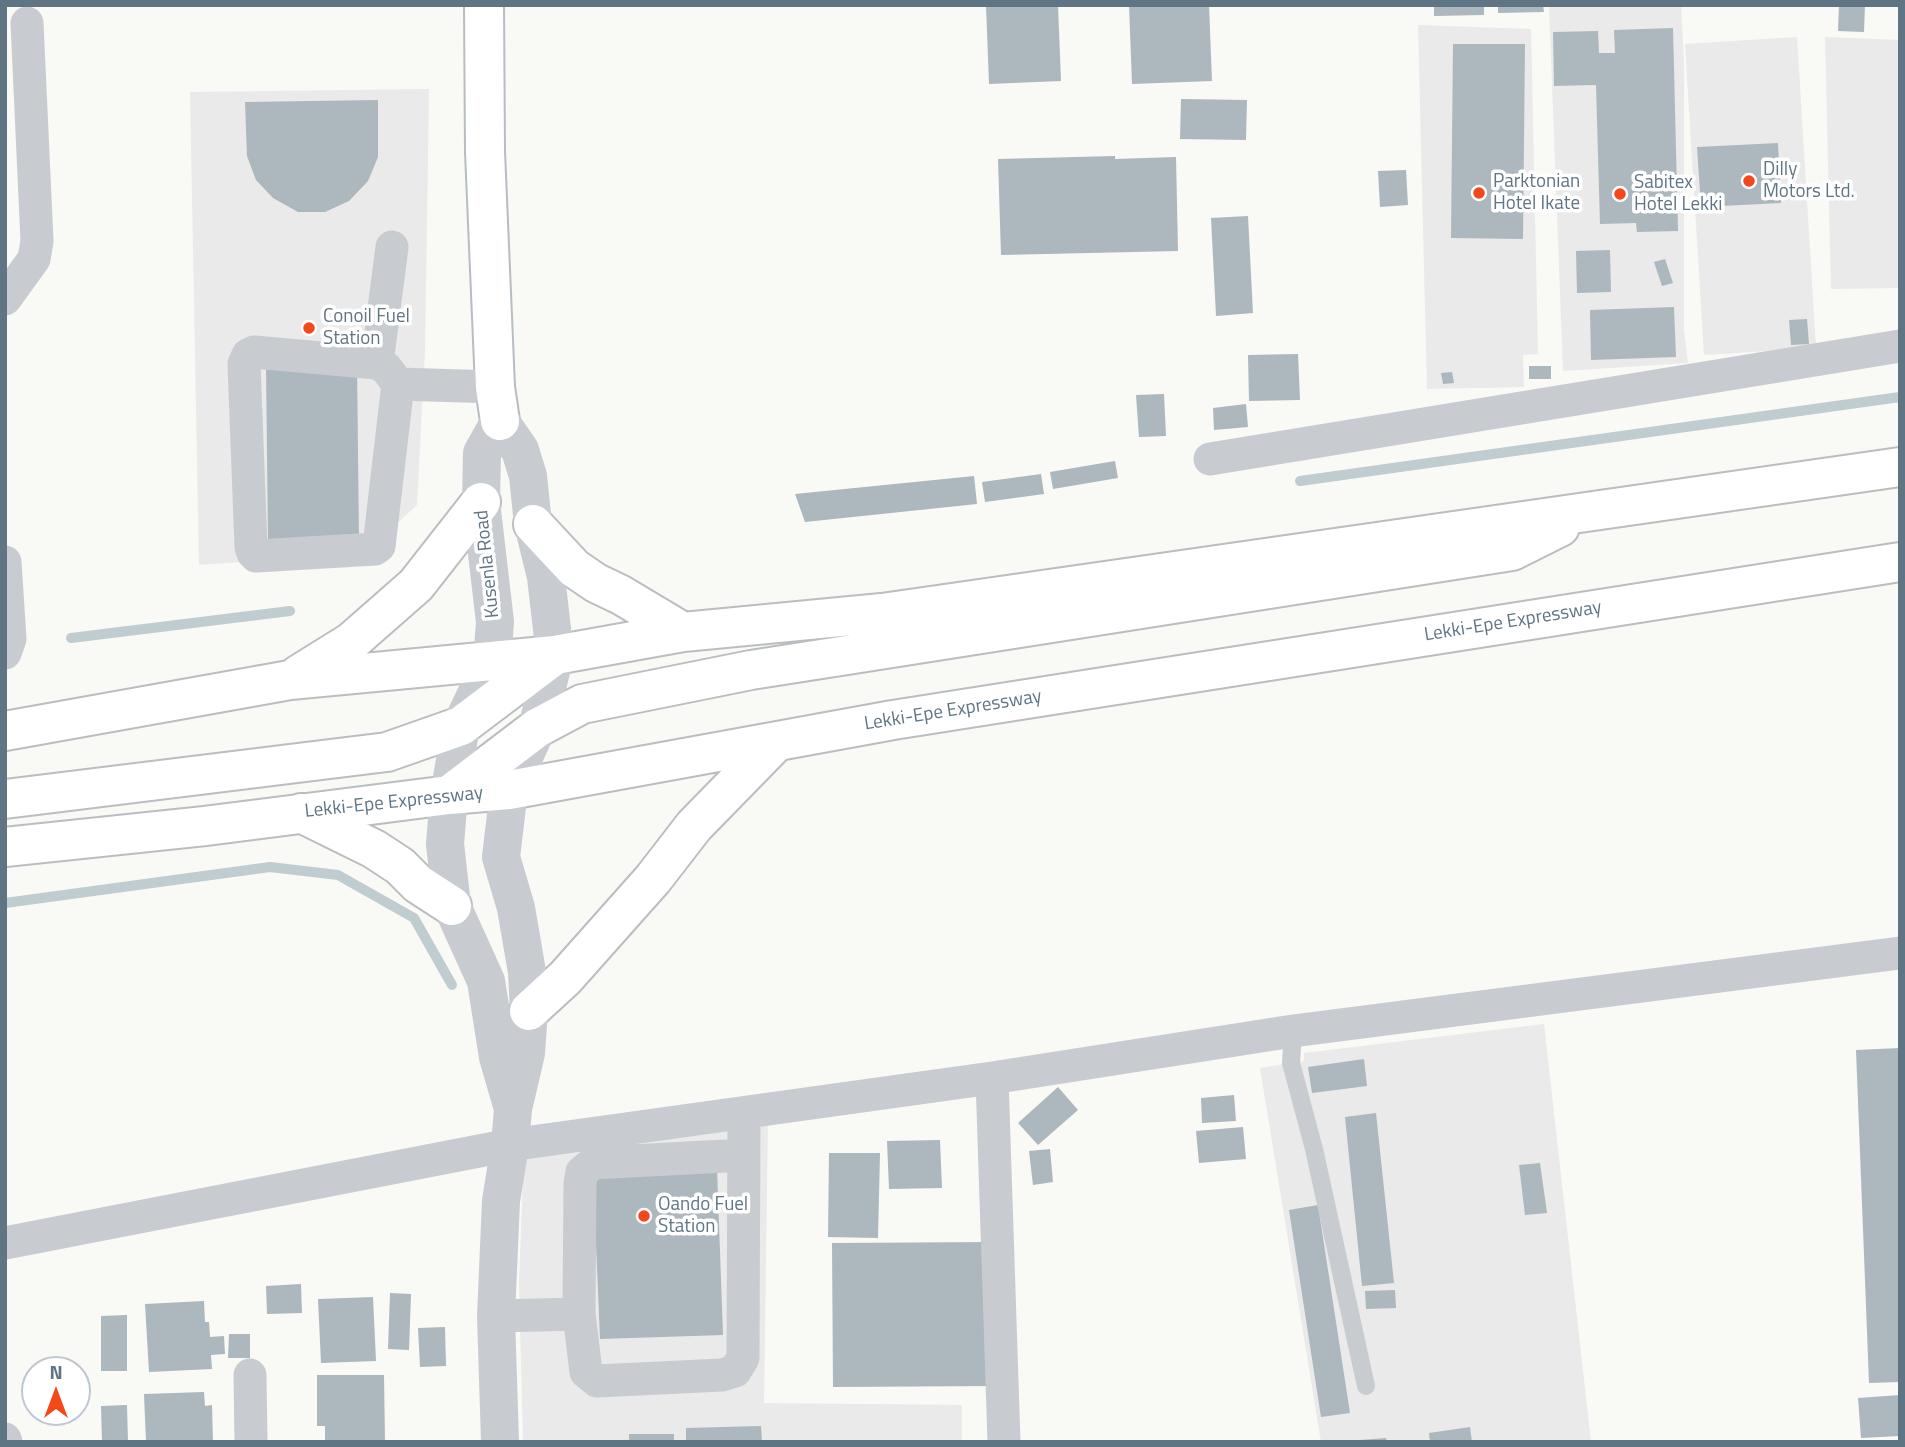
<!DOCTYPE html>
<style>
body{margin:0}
#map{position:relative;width:1905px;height:1447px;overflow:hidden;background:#f9f9f5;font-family:"Titillium Web",sans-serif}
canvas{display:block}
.frame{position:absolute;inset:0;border:7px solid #607584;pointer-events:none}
.north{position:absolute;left:21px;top:1356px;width:70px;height:70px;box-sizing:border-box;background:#fff;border:2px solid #bfc8ce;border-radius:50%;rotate:0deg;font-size:19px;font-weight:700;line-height:28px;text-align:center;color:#607584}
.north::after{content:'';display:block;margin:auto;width:24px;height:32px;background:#f4471a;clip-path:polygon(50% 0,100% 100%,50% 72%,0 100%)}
</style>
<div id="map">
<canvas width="1905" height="1447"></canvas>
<div class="frame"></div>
<div class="north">N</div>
</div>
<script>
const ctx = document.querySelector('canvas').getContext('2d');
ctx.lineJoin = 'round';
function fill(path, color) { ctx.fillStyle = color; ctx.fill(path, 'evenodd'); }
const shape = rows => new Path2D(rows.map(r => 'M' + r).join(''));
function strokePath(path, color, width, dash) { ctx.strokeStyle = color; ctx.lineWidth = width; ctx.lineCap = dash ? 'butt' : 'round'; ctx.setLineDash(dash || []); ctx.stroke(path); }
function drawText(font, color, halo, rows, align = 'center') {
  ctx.font = font + ' "Titillium Web",sans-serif'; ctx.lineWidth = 7; ctx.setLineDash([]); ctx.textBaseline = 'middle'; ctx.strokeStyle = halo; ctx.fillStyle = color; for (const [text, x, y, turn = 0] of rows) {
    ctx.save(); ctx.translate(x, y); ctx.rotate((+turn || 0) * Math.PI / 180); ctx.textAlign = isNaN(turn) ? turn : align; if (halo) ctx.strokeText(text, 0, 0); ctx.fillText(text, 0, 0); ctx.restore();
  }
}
const built = shape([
 [1681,5,1684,63,1684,330,1688,363,1563,371,1549,6],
 [1418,25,1531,29,1538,354,1523,355,1524,387,1427,389],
 [1797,37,1816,348,1704,355,1685,44],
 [1825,37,1900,40,1900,288,1831,289],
 [429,89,425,350,417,505,365,553,199,565,190,92],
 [1544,1024,1591,1442,1321,1442,1260,1068,1304,1061,1304,1053],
 [768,1118,764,1403,962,1405,962,1442,523,1442,519,1283,524,1149]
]);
const stream = shape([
 [1300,481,1900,397],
 [71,638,290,611],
 [5,903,270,867,338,875,414,918,452,985]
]);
const building = shape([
 [986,5,1058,5,1061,81,989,84],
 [1129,5,1209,5,1212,81,1132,84],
 [1434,5,1484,5,1484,15,1434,16],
 [1498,5,1543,5,1544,12,1498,13],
 [1839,5,1865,5,1864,32,1838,31],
 [1673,28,1678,231,1637,232,1636,223,1600,224,1596,85,1554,86,1553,32,1598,31,1599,53,1615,53,1614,30],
 [1453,44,1525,44,1523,239,1451,238],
 [1181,99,1247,100,1246,140,1180,139],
 [378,100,378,157,368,181,349,201,325,212,298,212,273,198,256,180,247,156,245,102],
 [1778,143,1781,203,1701,207,1697,147],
 [1115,156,1115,159,1176,157,1178,251,1001,255,998,159],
 [1406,170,1408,205,1380,207,1378,171],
 [1248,216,1253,313,1216,316,1211,218],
 [1610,250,1611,292,1577,293,1576,251],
 [1665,259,1673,283,1662,286,1654,262],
 [1674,307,1676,357,1591,360,1590,310],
 [1807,319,1809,344,1791,345,1789,320],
 [1298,354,1300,400,1249,401,1248,355],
 [357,364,359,540,268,541,266,365],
 [1529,366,1551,366,1551,379,1529,379],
 [1452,372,1454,383,1443,384,1441,373],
 [1164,394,1166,436,1139,437,1136,395],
 [1246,404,1248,427,1214,430,1213,408],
 [1115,461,1118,478,1053,489,1050,472],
 [1041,474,1044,494,985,502,982,482],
 [974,476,977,504,805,522,795,494],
 [1900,1048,1900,1382,1869,1383,1856,1050],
 [1364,1059,1367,1086,1312,1093,1308,1067],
 [1058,1087,1078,1110,1038,1145,1018,1123],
 [1234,1095,1236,1121,1202,1123,1201,1098],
 [1376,1113,1394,1283,1362,1286,1345,1117],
 [1243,1127,1246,1159,1199,1163,1196,1131],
 [940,1140,942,1188,889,1189,887,1141],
 [1050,1149,1053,1182,1033,1185,1029,1151],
 [829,1153,880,1153,878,1238,828,1237],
 [1540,1163,1547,1213,1525,1215,1519,1165],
 [717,1168,723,1335,600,1339,593,1173],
 [1318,1205,1350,1413,1321,1417,1289,1210],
 [994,1242,996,1386,833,1387,832,1243],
 [301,1284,302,1313,267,1314,266,1286],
 [1395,1290,1396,1308,1366,1309,1365,1291],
 [390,1293,411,1294,409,1350,388,1349],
 [373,1297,376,1361,321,1363,318,1299],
 [204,1301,205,1322,209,1322,210,1337,224,1336,225,1354,211,1355,212,1369,149,1372,145,1304],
 [127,1315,127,1371,101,1371,101,1316],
 [445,1327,446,1366,420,1367,418,1328],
 [229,1334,250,1334,250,1358,228,1358],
 [317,1375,384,1375,385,1442,325,1442,325,1426,317,1426],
 [204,1392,205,1406,212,1405,213,1442,146,1442,144,1394],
 [1900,1395,1900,1436,1861,1438,1858,1398],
 [127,1405,128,1442,102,1442,101,1406],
 [761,1426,762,1442,686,1442,686,1428],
 [1470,1427,1472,1442,1430,1442,1429,1433],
 [629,1434,674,1434,674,1442,629,1442],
 [1386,1438,1387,1442,1360,1442,1360,1440]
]);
const service = shape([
 [1293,1031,1291,1063,1314,1149,1366,1386]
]);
const minor = shape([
 [5,299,34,259,37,241,27,23],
 [254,352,377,363,386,368,398,384,379,546,375,549,256,556,253,553,251,547,244,364,248,355,254,352],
 [377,363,392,247],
 [398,384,495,387],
 [1210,459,1900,346],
 [5,562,10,639,5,653],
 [992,1078,1004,1442],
 [5,1243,510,1145,992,1078,1293,1031,1900,953],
 [579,1314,580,1183,582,1172,593,1163,744,1155],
 [496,1316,579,1314,586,1372,597,1381,722,1375,735,1371,743,1358,744,1113],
 [250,1375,251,1442],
 [5,1439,6,1442]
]);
const tertiary = shape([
 [500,1442,496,1316,501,1201,510,1145,513,1109,526,1053,529,1011,527,972,516,908,501,857,509,790,537,728,555,655,546,577,533,524,528,476,520,450,500,421,482,453,481,502,495,622,492,661,461,726,449,795,445,844,452,906,486,981,498,1057,513,1109]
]);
const secondary = shape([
 [484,5,485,152,495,387,500,421]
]);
const trunk = shape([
 [533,524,574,568,596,583,621,595,683,632],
 [298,675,351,642,416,585,481,502],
 [5,731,290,680,555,655,683,632,882,613,1900,467],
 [449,795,537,728,582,704,751,670,1512,551,1560,527],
 [5,799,387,752,461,726,555,655],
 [301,813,374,849,400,866,418,884,452,906],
 [5,847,205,826,449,795,509,790,893,720,1900,562],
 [529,1011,565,978,653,879,694,826,777,741]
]);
const markers = [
 [1749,181,7,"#f4471a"],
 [1479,193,7,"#f4471a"],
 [1620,194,7,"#f4471a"],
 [309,328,7,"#f4471a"],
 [644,1216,7,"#f4471a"]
];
const poiNames = [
 ["Dilly",1763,170],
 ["Motors Ltd.",1763,192],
 ["Parktonian",1493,182],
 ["Hotel Ikate",1493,204],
 ["Sabitex",1634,183],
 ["Hotel Lekki",1634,205],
 ["Conoil Fuel",323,317],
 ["Station",323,339],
 ["Oando Fuel",658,1205],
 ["Station",658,1227]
];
const streetNames = [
 ["Kusenla Road",488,564,-96],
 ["Lekki-Epe Expressway",1513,622,-9],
 ["Lekki-Epe Expressway",953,711,-9],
 ["Lekki-Epe Expressway",394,803,-6]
];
fill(built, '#e9eae9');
strokePath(stream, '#bfccd0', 10);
fill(building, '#adb7be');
strokePath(secondary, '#b7bec3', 42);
strokePath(trunk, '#babec1', 42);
strokePath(service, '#c8ccd0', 18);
strokePath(minor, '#c8ccd0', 33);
strokePath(tertiary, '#c8ccd0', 38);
strokePath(secondary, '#fff', 38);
strokePath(trunk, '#fff', 38);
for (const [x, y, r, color] of markers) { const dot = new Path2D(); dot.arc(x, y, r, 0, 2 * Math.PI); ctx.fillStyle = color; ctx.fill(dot); strokePath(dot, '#fff', 2.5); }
drawText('19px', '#607584', '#fff', poiNames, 'left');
drawText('19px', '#607584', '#fff', streetNames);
</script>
